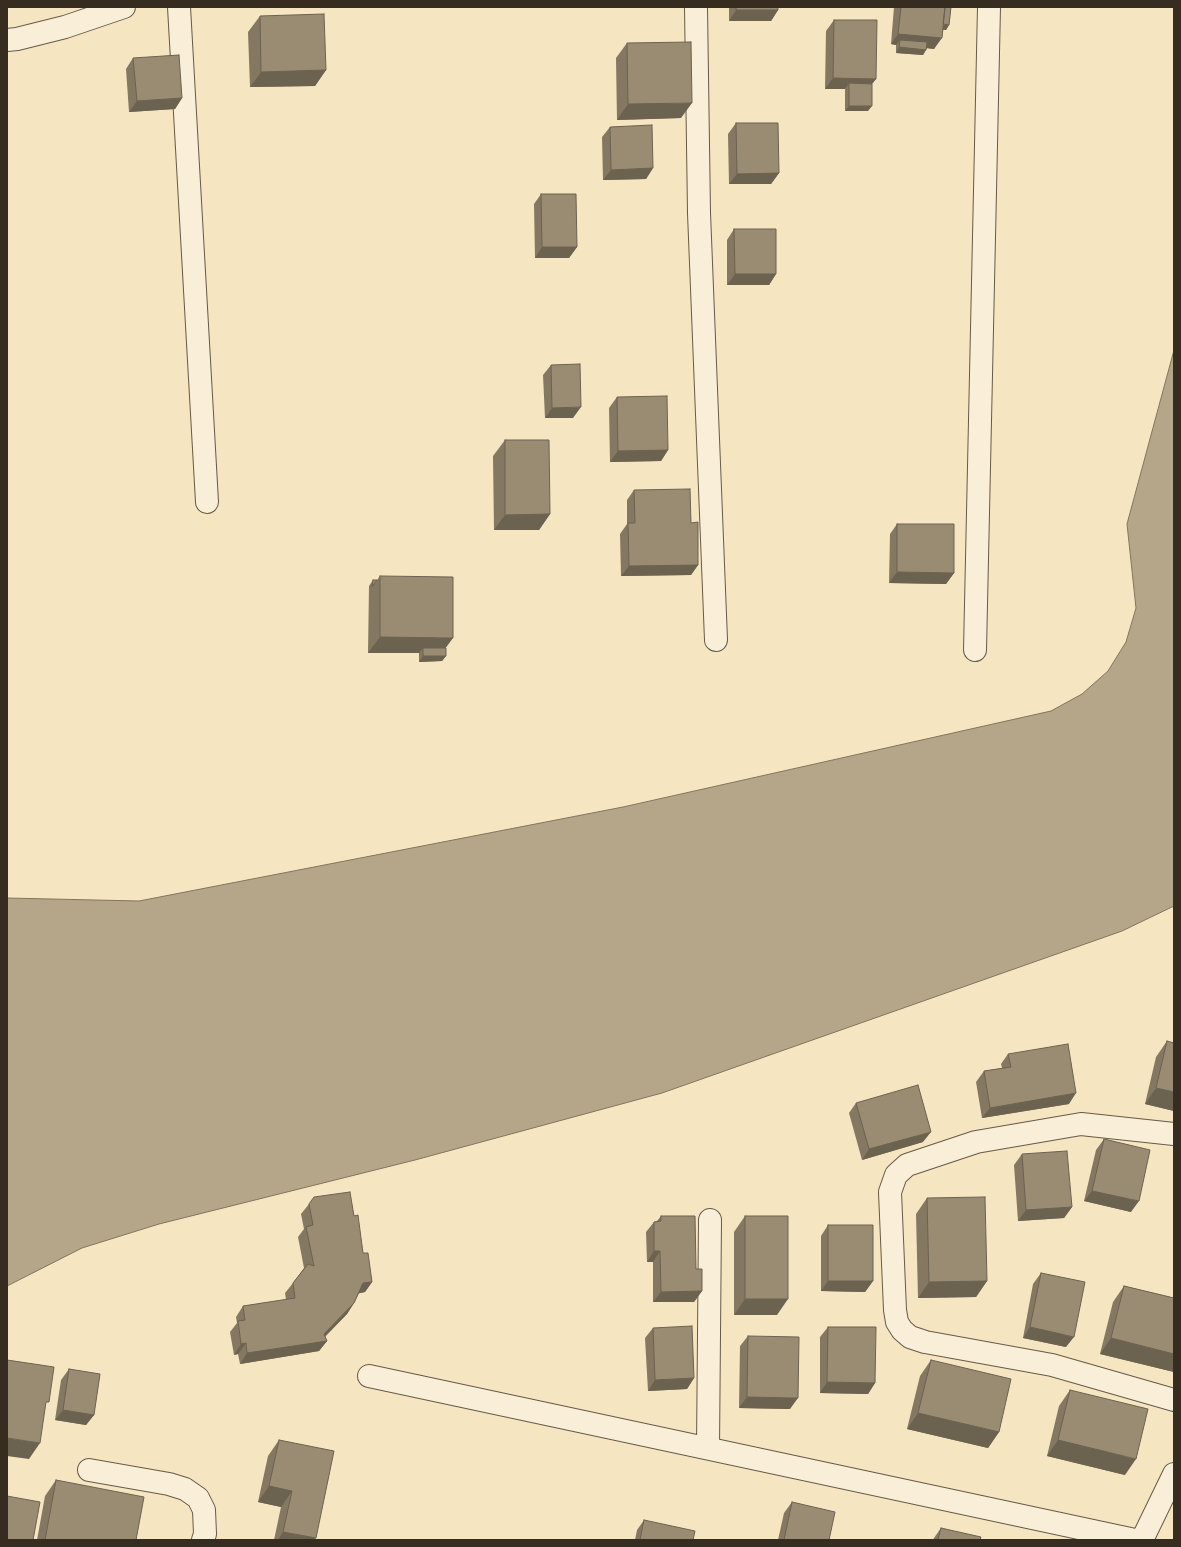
<!DOCTYPE html>
<style>
body{margin:0}
#map{position:relative;width:1181px;height:1547px;overflow:hidden;background:#f6e5c1;font-family:"IM FELL DW Pica",serif}
canvas{display:block}
.frame{position:absolute;inset:0;border:8px solid #362c1f;pointer-events:none}
</style>
<div id="map">
<canvas width="1181" height="1547"></canvas>
<div class="frame"></div>
</div>
<script>
const ctx = document.querySelector('canvas').getContext('2d');
ctx.lineJoin = 'round';
function fill(path, color) { ctx.fillStyle = color; ctx.fill(path, 'evenodd'); }
const shape = rows => new Path2D(rows.map(r => 'M' + r).join(''));
function strokePath(path, color, width, dash) { ctx.strokeStyle = color; ctx.lineWidth = width; ctx.lineCap = dash ? 'butt' : 'round'; ctx.setLineDash(dash || []); ctx.stroke(path); }
const water = shape([
 [1174,350,1174,906,1122,931,662,1093,415,1160,159,1224,82,1248,7,1286,7,898,139,901,623,807,1051,711,1082,694,1108,671,1126,642,1136,608,1127,524,1174,350]
]);
const minor = shape([
 [179,7,207,502],
 [696,7,699,213,716,640],
 [7,40,17,39,65,27,124,7],
 [975,650,989,7],
 [1174,1134,1081,1124,976,1142,907,1165,896,1175,890,1192,895,1310,897,1322,902,1330,910,1337,925,1342,1052,1365,1174,1400],
 [369,1376,1135,1540],
 [708,1448,710,1220],
 [89,1470,169,1484,185,1489,198,1498,204,1510,205,1534,203,1540],
 [1142,1540,1174,1474]
]);
const wall = shape([
 [729,7,778,7,778,10,771,21,729,21],
 [894,7,951,7,949,25,946,30,943,30,934,49,927,48,923,55,896,53,896,45,891,44],
 [260,16,326,70,315,86,250,87,248,32],
 [834,20,876,79,872,84,868,111,845,111,845,89,825,89,826,31],
 [627,43,681,118,617,120,616,58],
 [133,58,182,98,175,109,129,112,126,69],
 [736,123,779,173,771,184,729,184,728,134],
 [610,127,653,168,646,179,603,180,602,137],
 [541,194,577,247,569,258,535,258,534,204],
 [734,229,776,274,769,285,727,285,727,240],
 [551,365,573,418,545,418,543,375],
 [617,397,668,450,661,461,610,462,609,408],
 [505,440,550,514,539,530,494,530,493,456],
 [634,490,691,523,698,565,691,575,621,576,620,534,627,524,627,500],
 [897,524,954,573,946,584,889,583,890,534],
 [380,576,446,648,446,656,442,661,419,662,419,653,368,653,369,586,373,580,377,580],
 [1167,1041,1174,1111,1145,1104,1156,1057],
 [1008,1054,1069,1104,982,1118,976,1082,984,1071,1002,1068,1001,1064],
 [856,1103,923,1142,862,1160,849,1113],
 [1104,1139,1131,1212,1084,1201,1096,1150],
 [1022,1154,1072,1207,1064,1218,1018,1221,1014,1165],
 [927,1198,987,1281,976,1297,918,1298,916,1214],
 [309,1204,354,1216,363,1253,372,1282,365,1292,359,1293,354,1303,347,1314,325,1337,327,1341,319,1351,240,1364,238,1354,234,1355,230,1332,237,1323,236,1317,243,1306,286,1300,285,1293,293,1283,304,1268,298,1237,304,1229,301,1214],
 [661,1216,696,1269,702,1291,694,1302,653,1302,653,1262,647,1262,646,1232,654,1222,657,1221],
 [745,1216,777,1315,734,1315,734,1232],
 [828,1225,873,1281,865,1292,821,1291,821,1236],
 [1041,1273,1066,1347,1023,1338,1033,1284],
 [1124,1286,1174,1298,1174,1372,1100,1354,1113,1302],
 [828,1327,875,1383,868,1394,820,1393,820,1337],
 [653,1328,694,1378,687,1389,648,1391,645,1338],
 [748,1336,790,1409,739,1408,740,1346],
 [931,1360,999,1432,988,1448,907,1429,920,1376],
 [69,1369,94,1415,86,1425,55,1420,61,1380],
 [1070,1390,1125,1475,1047,1456,1059,1406],
 [279,1440,314,1540,274,1540,281,1507,258,1502,268,1456],
 [56,1480,136,1540,37,1540,45,1496],
 [792,1502,829,1540,778,1540,784,1513],
 [644,1520,693,1540,635,1540,637,1530],
 [941,1528,980,1540,933,1540,934,1538]
]);
const shadedWall = shape([
 [736,10,778,10,771,21,729,21],
 [940,24,949,25,946,30,936,29],
 [898,34,942,38,934,49,900,45,900,40,896,45,891,44],
 [899,47,926,50,923,55,896,53],
 [326,70,315,86,250,87,261,72],
 [833,78,876,79,868,89,849,83,845,89,825,89],
 [182,98,175,109,129,112,137,101],
 [692,103,681,118,617,120,628,104],
 [849,106,872,106,868,111,845,111],
 [653,168,646,179,603,180,611,170],
 [779,173,771,184,729,184,737,174],
 [542,247,577,247,569,258,535,258],
 [735,274,776,274,769,285,727,285],
 [581,407,573,418,545,418,552,408],
 [668,450,661,461,610,462,618,451],
 [550,514,539,530,494,530,505,515],
 [698,565,691,575,621,576,629,566],
 [897,572,954,573,946,584,889,583],
 [380,637,453,638,442,653,423,648,419,653,368,653],
 [423,656,446,656,442,661,419,662],
 [1156,1088,1174,1092,1174,1111,1145,1104],
 [1076,1093,1069,1104,982,1118,990,1108],
 [931,1132,923,1142,862,1160,869,1149],
 [1092,1191,1139,1201,1131,1212,1084,1201],
 [1072,1207,1064,1218,1018,1221,1026,1210],
 [654,1251,660,1251,653,1262,647,1262],
 [828,1281,873,1281,865,1292,821,1291],
 [987,1281,976,1297,918,1298,929,1282],
 [372,1282,365,1292,356,1294,363,1283],
 [702,1291,694,1302,653,1302,661,1292],
 [745,1299,788,1299,777,1315,734,1315],
 [354,1303,347,1314,319,1342,327,1341,319,1351,240,1364,247,1353,324,1334],
 [1030,1327,1074,1337,1066,1347,1023,1338],
 [1111,1338,1174,1354,1174,1372,1100,1354],
 [246,1343,238,1354,234,1355,241,1344],
 [694,1378,687,1389,648,1391,655,1380],
 [827,1382,875,1383,868,1394,820,1393],
 [747,1397,798,1398,790,1409,739,1408],
 [63,1410,94,1415,86,1425,55,1420],
 [918,1413,999,1432,988,1448,907,1429],
 [7,1438,40,1443,29,1459,7,1456],
 [1058,1440,1136,1459,1125,1475,1047,1456],
 [269,1486,292,1491,281,1507,258,1502],
 [283,1532,316,1538,314,1540,278,1540]
]);
const building = shape([
 [736,7,778,7,778,10,736,10,736,7],
 [901,7,945,7,942,38,898,34,901,7],
 [945,7,951,7,949,25,943,24,945,7],
 [324,14,326,70,261,72,260,16,324,14],
 [834,20,877,20,876,79,833,78,834,20],
 [900,40,927,42,926,50,899,47,900,40],
 [691,42,692,103,628,104,627,43,691,42],
 [179,55,182,98,137,101,133,58,179,55],
 [849,83,872,84,872,106,849,106,849,83],
 [736,123,778,123,779,173,737,174,736,123],
 [652,125,653,168,611,170,610,127,652,125],
 [541,194,576,194,577,247,542,247,541,194],
 [734,229,776,229,776,274,735,274,734,229],
 [580,364,581,407,552,408,551,365,580,364],
 [667,396,668,450,618,451,617,397,667,396],
 [505,440,549,440,550,514,505,515,505,440],
 [690,489,691,523,698,522,698,565,629,566,628,523,635,523,634,490,690,489],
 [897,524,954,524,954,573,897,572,897,524],
 [380,576,453,577,453,638,380,637,380,576],
 [373,580,377,580,372,587,373,580],
 [423,648,446,648,446,656,423,656,423,648],
 [1167,1041,1174,1043,1174,1092,1156,1088,1167,1041],
 [1068,1044,1076,1093,990,1108,984,1071,1011,1067,1008,1054,1068,1044],
 [918,1085,931,1132,869,1149,856,1103,918,1085],
 [1104,1139,1150,1150,1139,1201,1092,1191,1104,1139],
 [1067,1151,1072,1207,1026,1210,1022,1154,1067,1151],
 [350,1192,354,1216,358,1215,363,1253,368,1253,372,1282,363,1283,354,1303,324,1334,327,1341,247,1353,246,1343,241,1344,238,1321,245,1320,243,1306,295,1298,293,1283,308,1264,314,1266,306,1227,313,1225,309,1204,314,1197,350,1192],
 [985,1197,987,1281,929,1282,927,1198,985,1197],
 [661,1216,695,1216,696,1269,702,1269,702,1291,661,1292,660,1251,654,1251,654,1222,661,1221,661,1216],
 [745,1216,788,1216,788,1299,745,1299,745,1216],
 [828,1225,873,1225,873,1281,828,1281,828,1225],
 [1041,1273,1085,1282,1074,1337,1030,1327,1041,1273],
 [1124,1286,1174,1298,1174,1354,1111,1338,1124,1286],
 [692,1326,694,1378,655,1380,653,1328,692,1326],
 [828,1327,876,1327,875,1383,827,1382,828,1327],
 [748,1336,799,1337,798,1398,747,1397,748,1336],
 [7,1360,54,1367,49,1402,46,1402,40,1443,7,1438,7,1360],
 [931,1360,1011,1379,999,1432,918,1413,931,1360],
 [69,1369,100,1374,94,1415,63,1410,69,1369],
 [1070,1390,1148,1409,1136,1459,1058,1440,1070,1390],
 [279,1440,334,1451,316,1538,283,1532,292,1491,269,1486,279,1440],
 [56,1480,144,1497,136,1540,45,1540,56,1480],
 [7,1496,40,1502,33,1540,7,1540,7,1496],
 [792,1502,835,1512,829,1540,784,1540,792,1502],
 [644,1520,695,1531,693,1540,640,1540,644,1520],
 [941,1528,981,1537,980,1540,938,1540,941,1528]
]);
fill(water, '#b5a68a');
strokePath(water, '#82755f', 1);
strokePath(minor, '#665a48', 24);
strokePath(minor, '#f9eed7', 22);
fill(wall, '#847863');
fill(shadedWall, '#6c6250');
fill(building, '#9a8c73');
strokePath(building, '#6c6250', 1);
</script>
